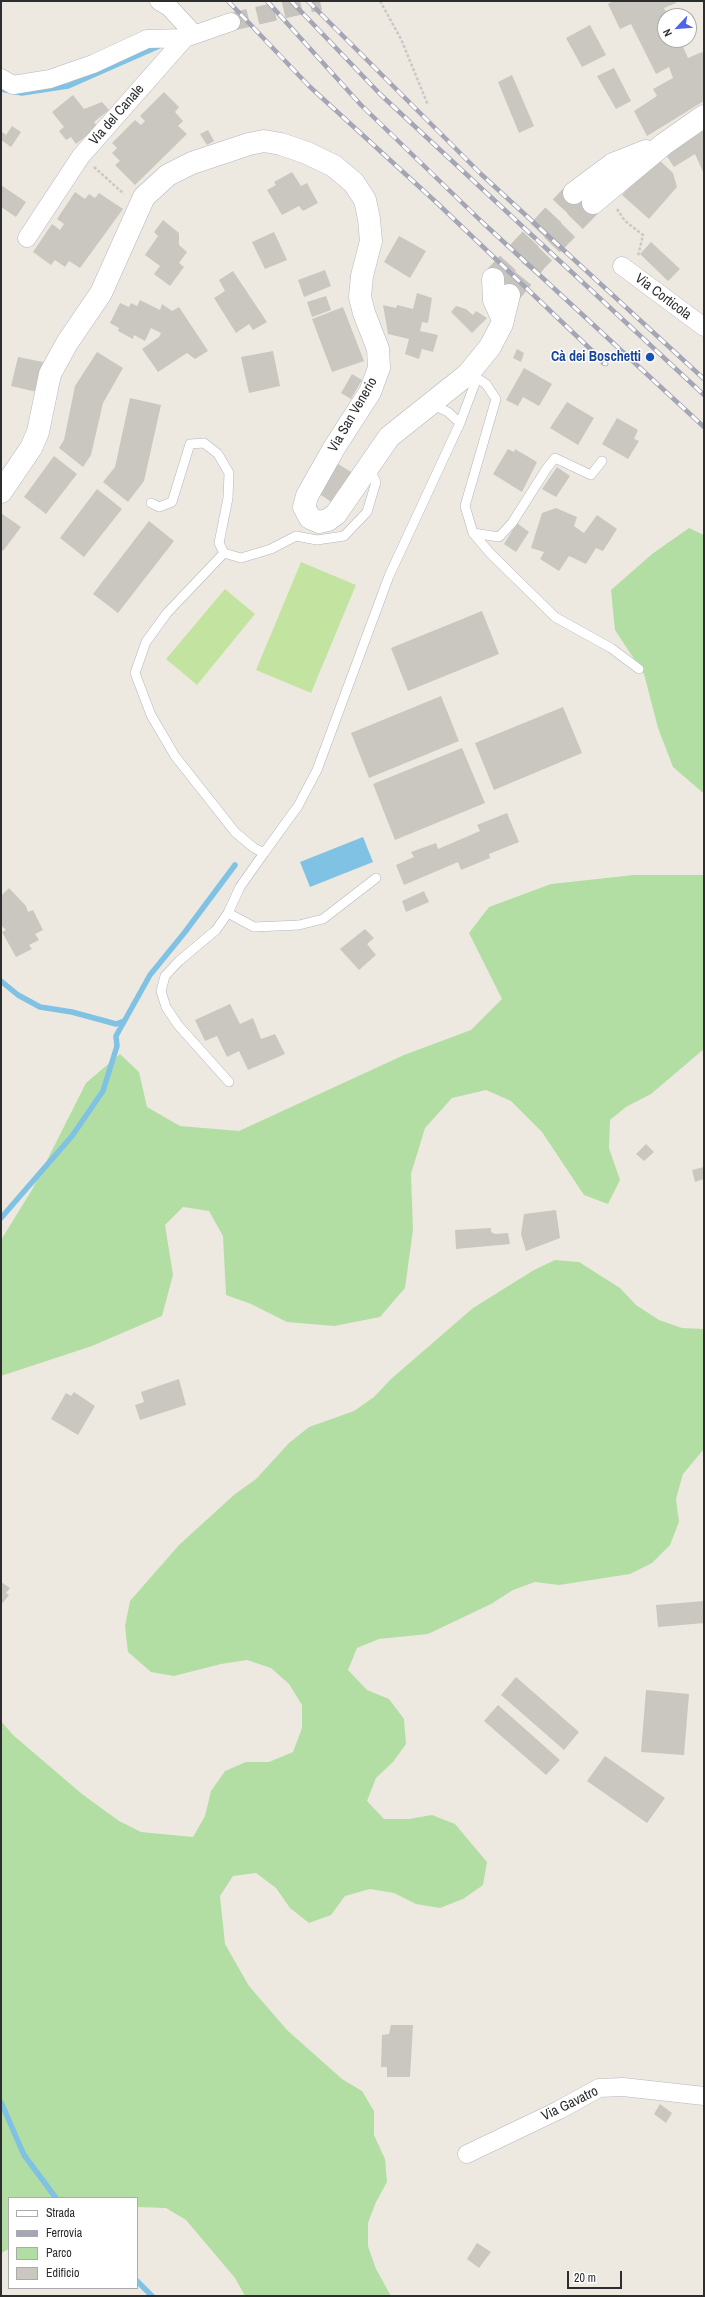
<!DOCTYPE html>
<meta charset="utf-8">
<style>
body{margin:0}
#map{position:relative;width:705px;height:2297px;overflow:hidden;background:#ede9e1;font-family:"Archivo Narrow",sans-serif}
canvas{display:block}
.frame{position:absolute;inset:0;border:2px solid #2d2d2d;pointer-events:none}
.legend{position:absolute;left:8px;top:2197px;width:130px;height:92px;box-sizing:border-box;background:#fff;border:1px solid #ababab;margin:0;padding:5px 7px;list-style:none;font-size:12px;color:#2d2d2d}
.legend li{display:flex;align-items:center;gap:8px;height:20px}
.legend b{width:20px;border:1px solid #ababab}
.north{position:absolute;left:657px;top:8px;width:40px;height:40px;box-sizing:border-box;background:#fff;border:1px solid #ababab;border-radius:50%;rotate:244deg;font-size:11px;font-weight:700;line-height:16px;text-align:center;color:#2d2d2d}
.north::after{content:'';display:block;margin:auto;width:14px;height:18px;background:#5163ea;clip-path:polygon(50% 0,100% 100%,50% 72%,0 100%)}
.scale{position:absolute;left:567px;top:2271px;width:55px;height:18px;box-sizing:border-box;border:2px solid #2d2d2d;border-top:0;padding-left:5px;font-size:12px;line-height:14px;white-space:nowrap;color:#2d2d2d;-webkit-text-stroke:3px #fff;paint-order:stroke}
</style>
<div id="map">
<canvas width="705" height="2297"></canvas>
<div class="frame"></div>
<ul class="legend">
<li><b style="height:5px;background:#fff"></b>Strada</li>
<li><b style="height:5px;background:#a4a5b5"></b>Ferrovia</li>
<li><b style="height:11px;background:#b3dea3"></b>Parco</li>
<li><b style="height:11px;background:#c9c7bf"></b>Edificio</li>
</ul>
<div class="north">N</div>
<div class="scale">20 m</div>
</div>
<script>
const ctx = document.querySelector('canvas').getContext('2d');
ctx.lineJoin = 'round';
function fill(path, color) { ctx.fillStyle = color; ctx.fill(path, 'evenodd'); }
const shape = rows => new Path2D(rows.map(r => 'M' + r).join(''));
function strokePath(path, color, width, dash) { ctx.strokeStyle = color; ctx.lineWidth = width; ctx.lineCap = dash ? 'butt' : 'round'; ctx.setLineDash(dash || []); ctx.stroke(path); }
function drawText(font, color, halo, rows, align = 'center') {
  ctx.font = font + ' "Archivo Narrow",sans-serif'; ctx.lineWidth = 3; ctx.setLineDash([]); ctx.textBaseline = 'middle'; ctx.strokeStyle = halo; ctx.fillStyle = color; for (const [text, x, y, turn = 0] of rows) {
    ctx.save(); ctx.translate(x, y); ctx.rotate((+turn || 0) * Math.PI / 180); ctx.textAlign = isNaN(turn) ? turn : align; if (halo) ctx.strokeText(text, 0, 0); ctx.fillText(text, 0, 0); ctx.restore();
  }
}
const green = shape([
 [689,528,704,535,704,792,702,792,673,767,658,728,644,674,615,630,611,590,652,554],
 [634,875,704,875,704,1049,651,1094,626,1107,610,1120,609,1148,620,1180,608,1204,584,1195,542,1132,511,1101,486,1090,452,1098,425,1128,411,1174,413,1230,405,1288,380,1317,334,1326,287,1322,251,1304,226,1295,223,1236,209,1211,183,1207,165,1225,173,1275,162,1316,92,1346,1,1376,1,1240,33,1188,86,1083,120,1054,139,1072,147,1107,180,1126,239,1131,404,1055,471,1030,502,999,469,933,489,907,551,884],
 [555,1260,579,1262,620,1288,636,1305,659,1320,682,1328,704,1329,704,1449,683,1474,676,1499,679,1522,670,1545,652,1563,630,1574,559,1585,535,1582,513,1590,491,1604,428,1634,379,1639,357,1648,348,1670,367,1690,389,1699,404,1719,406,1744,393,1762,376,1778,367,1801,384,1819,409,1819,432,1815,455,1824,487,1862,483,1885,463,1899,440,1908,416,1904,394,1893,370,1889,345,1896,331,1915,309,1923,290,1908,276,1888,256,1873,233,1876,220,1896,225,1944,249,1986,287,2030,342,2079,362,2091,374,2111,374,2135,385,2159,387,2182,376,2202,368,2223,368,2246,376,2269,391,2296,245,2296,235,2278,186,2220,166,2208,137,2207,137,2198,9,2198,9,2249,1,2253,1,1721,13,1735,82,1794,119,1821,141,1832,193,1837,205,1816,211,1791,225,1771,246,1762,269,1762,293,1752,302,1728,302,1705,289,1684,271,1668,247,1660,221,1664,174,1676,151,1672,128,1652,125,1626,130,1601,179,1545,235,1494,256,1479,289,1443,309,1427,354,1411,374,1397,391,1379,473,1308,534,1270]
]);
const pitch = shape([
 [301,562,356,585,311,693,256,670],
 [225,589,255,614,197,685,166,659]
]);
const water = shape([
 [363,837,373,862,310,887,300,862]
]);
const stream = shape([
 [1,89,22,93,68,86,159,46],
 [1,981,18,995,40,1007,72,1012,116,1024,124,1021],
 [1,1218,72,1136,103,1091,117,1046,116,1036,150,975,185,932,235,865],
 [1,2102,24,2155,56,2198],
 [137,2281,152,2296]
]);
const building = shape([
 [613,1,675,1,676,3,664,8,668,16,665,16,665,40,680,40,688,58,702,52,704,55,704,101,647,136,634,111,657,96,653,89,673,78,669,67,656,74,631,24,620,29,608,4],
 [590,25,606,55,582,67,566,38],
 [614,68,631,101,616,109,597,76],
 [512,75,534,126,519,133,498,82],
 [164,92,179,107,175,112,183,121,178,126,187,134,135,185,115,165,120,161,112,153,117,148,112,143,135,120,141,125,145,121,140,116],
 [73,95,84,109,102,102,109,110,94,122,98,127,76,144,71,137,66,140,59,131,64,127,52,112],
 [12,126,21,132,11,147,1,140,1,134,2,132,6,135],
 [704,127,704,174,695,154,674,167,664,152],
 [208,130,214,141,207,145,200,134],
 [657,158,673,173,677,187,649,219,622,195],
 [292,172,301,186,307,183,318,203,303,211,299,206,282,215,267,190,276,185,274,182],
 [1,185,26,202,16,217,1,207],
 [75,192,85,199,89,194,95,198,99,193,123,209,80,268,69,261,65,267,55,260,51,265,33,252,52,224,60,230,64,224,57,219],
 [163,220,179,233,179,245,187,252,179,263,184,267,170,286,154,274,160,266,145,255,158,236,154,232],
 [274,232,287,260,265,269,252,242],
 [399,236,426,251,410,278,384,262],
 [651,242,680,269,668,281,640,254],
 [325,270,331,286,304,297,298,280],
 [233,271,267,322,253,330,249,324,236,333,214,298,225,291,219,280],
 [417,293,432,298,428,323,422,322,420,331,438,335,433,352,422,349,419,359,405,354,409,339,388,334,383,305,396,308,397,305,413,309],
 [326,296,331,310,312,317,307,302],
 [140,300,160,310,162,304,172,311,179,307,208,351,195,359,187,353,158,372,142,349,159,337,161,333,151,328,145,341,134,335,133,339,118,331,119,328,110,323,120,303,129,307,131,303,137,306],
 [456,306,466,309,473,315,476,311,487,318,472,333,451,312],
 [343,307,364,361,332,372,312,319],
 [517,349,524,353,521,362,513,358],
 [273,351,280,386,249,393,241,357],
 [97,352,123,368,103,403,91,455,83,467,59,448,64,440,75,386],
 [18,357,43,362,37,392,11,386],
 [524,368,552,384,539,406,523,397,518,406,506,400],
 [352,374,362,380,351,399,341,393],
 [130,398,161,405,144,481,128,502,103,482,115,467],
 [567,402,594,418,578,445,550,428],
 [617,418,638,430,634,439,639,441,628,459,602,444],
 [508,449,514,452,515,449,537,462,522,492,493,474],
 [54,456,77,474,46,514,24,497],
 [338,464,353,473,333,503,318,493],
 [557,467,570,476,556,497,542,489],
 [97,489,122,509,84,557,60,538],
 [556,508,577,517,574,526,584,533,597,515,617,529,603,551,596,548,586,564,569,556,559,571,540,559,544,552,531,548,542,513],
 [1,513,21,527,3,551,1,549],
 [149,521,174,541,118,613,93,594],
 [517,523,529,532,516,552,504,544],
 [482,611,499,654,408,691,391,648],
 [441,696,459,741,369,778,351,733],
 [563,707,582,753,494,790,475,743],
 [462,748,485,803,395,840,373,784],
 [507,813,519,842,489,854,490,858,461,870,458,862,404,885,396,865,414,857,411,852,436,843,438,849,480,831,477,825],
 [9,888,26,906,28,912,33,910,43,930,35,934,39,940,29,945,32,949,16,957,2,932,6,930,1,925,1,896],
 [424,891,429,902,406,912,402,901],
 [365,929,374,938,367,944,376,955,359,970,340,949],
 [230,1004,240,1024,253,1018,261,1039,275,1034,285,1054,248,1070,239,1051,227,1057,217,1036,205,1041,195,1020],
 [646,1144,654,1152,644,1161,636,1154],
 [704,1167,704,1179,695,1182,692,1170],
 [556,1210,560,1238,526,1251,521,1234,524,1214],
 [491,1228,491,1232,495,1234,508,1233,510,1244,456,1249,455,1230],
 [179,1379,186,1405,140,1420,135,1405,144,1402,141,1392],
 [74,1392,95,1406,78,1435,51,1419,66,1393,71,1396],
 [1,1582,10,1588,6,1593,9,1595,1,1605],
 [704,1601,704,1623,658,1627,656,1605],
 [516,1677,579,1732,564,1750,501,1695],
 [646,1690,689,1694,684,1755,641,1752],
 [498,1705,560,1760,546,1775,484,1721],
 [605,1756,665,1798,647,1823,587,1781],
 [391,2025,413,2025,410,2077,387,2077,387,2067,381,2067,382,2035,389,2034],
 [660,2104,672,2113,666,2123,654,2114],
 [477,2243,491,2252,479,2268,467,2259]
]);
const streetTunnel = shape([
 [231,22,320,1]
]);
const secondaryTunnel = shape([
 [493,279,574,193],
 [509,295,537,260,593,203]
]);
const path = shape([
 [380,1,401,39,428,105],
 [94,167,124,194],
 [617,209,625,221,643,235,638,256]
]);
const lane = shape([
 [477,378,486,384,496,399,465,506,473,533,490,553,555,617,611,648,639,669],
 [431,404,448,412,460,423],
 [151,503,159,507,172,502,190,444,204,443,218,454,229,473,228,498,219,543,224,553,241,558,271,549,296,536,317,540,344,536,367,512,376,482,369,467],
 [473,533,499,537,512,523,547,468,555,458,591,475,602,461],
 [224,553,167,613,146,642,135,673,151,715,175,756,235,832,254,848,264,853,240,887,228,913,216,930,179,961,165,976,161,991,166,1007,178,1025,229,1082],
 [264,853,298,806,317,770,389,576,460,423,477,378,469,375],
 [228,913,254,927,299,925,323,919,376,878]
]);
const street = shape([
 [159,1,169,7,194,34],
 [1,78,13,85,50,79,93,64,147,39,185,38],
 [27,238,81,156,185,38,231,22],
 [622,266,704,327],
 [467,2154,559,2110,599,2088,623,2087,704,2096]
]);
const secondary = shape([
 [574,193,613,164,646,151],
 [593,203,664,144,704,116],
 [493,279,494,300,503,320],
 [1,492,31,448,38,432,50,374,67,343,101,293,144,197,168,175,192,163,249,144,264,141,281,144,307,153,334,166,354,183,365,200,369,219,371,241,362,276,360,297,364,313,378,349,379,368,370,392,334,448,307,496,304,507,310,518,319,522,328,520,336,514,389,437,468,374,490,347,502,324,509,295]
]);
const rail = shape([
 [228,1,309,86,437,203,606,364,603,363],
 [267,1,361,105,481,221,704,427],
 [291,1,381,95,704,395],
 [308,1,482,175,704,379]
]);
const markers = [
 [650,357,5,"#1a4fb4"]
];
const streetNames = [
 ["Via del Canale",117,115,-49],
 ["Via Corticola",663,297,37],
 ["Via San Venerio",353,415,-60],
 ["Via Gavatro",570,2104,-26]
];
const transitNames = [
 ["Cà dei Boschetti",641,357]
];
fill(green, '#b3dea3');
fill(pitch, '#c2e4a0');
fill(water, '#7fc2e4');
strokePath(stream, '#7fc2e4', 5.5);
fill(building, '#c9c7bf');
strokePath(streetTunnel, '#c7c3bd', 18, [18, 9]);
strokePath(secondaryTunnel, '#c7c3bd', 22, [22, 11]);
strokePath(lane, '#b4b6bf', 10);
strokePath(street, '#b4b6bf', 19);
strokePath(secondary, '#b4b6bf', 23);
strokePath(path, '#c8c8c8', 2.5, [3, 2]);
strokePath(lane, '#fff', 9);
strokePath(street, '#fff', 18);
strokePath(secondary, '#fff', 22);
strokePath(rail, '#a4a5b5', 4.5);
strokePath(rail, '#fff', 3, [9]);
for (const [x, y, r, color] of markers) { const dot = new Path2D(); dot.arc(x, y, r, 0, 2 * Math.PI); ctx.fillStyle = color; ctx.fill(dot); strokePath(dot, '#fff', 1.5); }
drawText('14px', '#2d2d2d', '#fff', streetNames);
drawText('bold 14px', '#164399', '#fff', transitNames, 'right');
</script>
